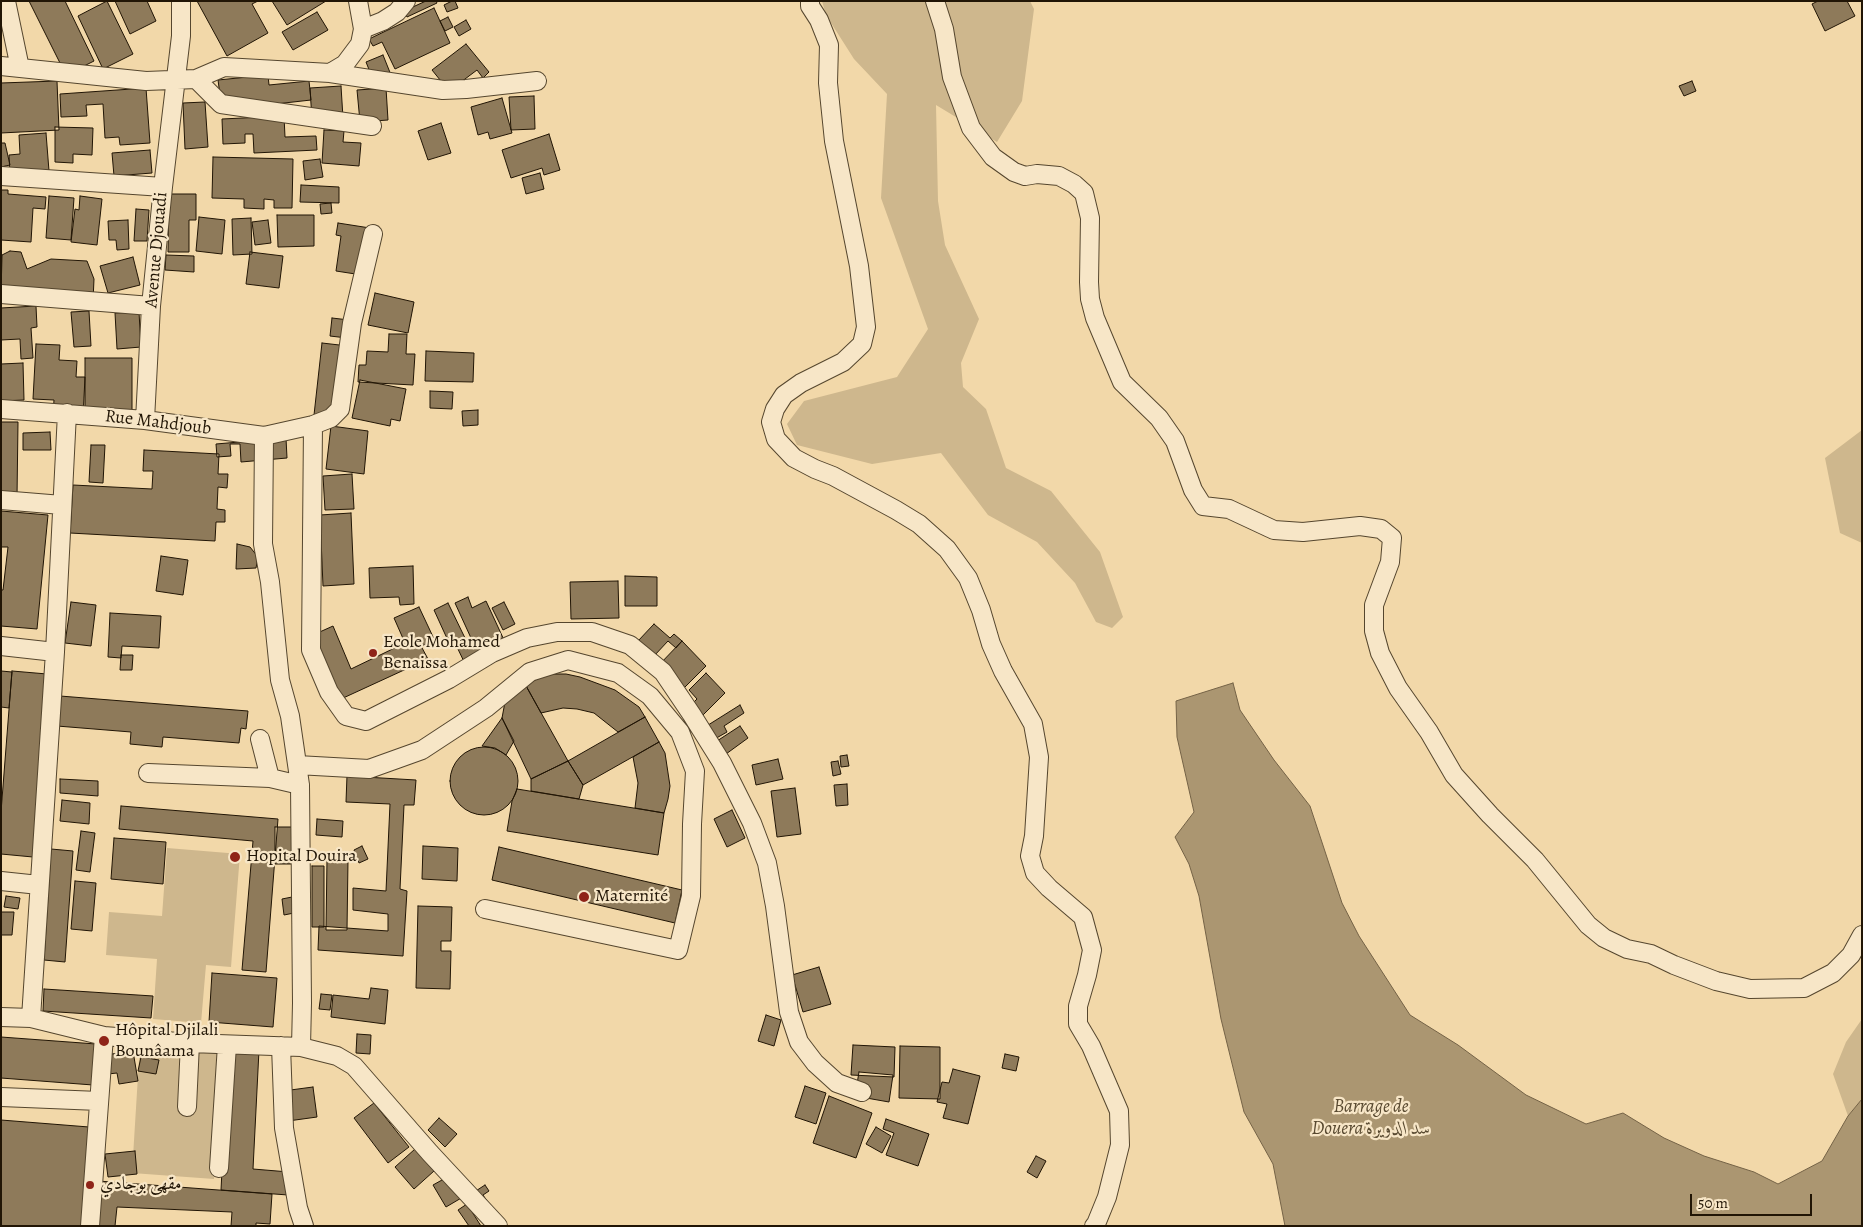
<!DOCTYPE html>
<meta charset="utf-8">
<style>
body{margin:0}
#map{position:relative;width:1863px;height:1227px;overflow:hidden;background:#f2d8a9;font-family:Alegreya,serif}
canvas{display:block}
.frame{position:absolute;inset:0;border:2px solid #211505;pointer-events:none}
.scale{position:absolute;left:1690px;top:1194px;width:122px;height:22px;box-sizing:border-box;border:2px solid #211505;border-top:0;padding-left:6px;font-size:15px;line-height:18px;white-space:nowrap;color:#211505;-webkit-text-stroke:4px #f7e6c7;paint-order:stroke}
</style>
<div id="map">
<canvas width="1863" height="1227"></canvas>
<div class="frame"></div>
<div class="scale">50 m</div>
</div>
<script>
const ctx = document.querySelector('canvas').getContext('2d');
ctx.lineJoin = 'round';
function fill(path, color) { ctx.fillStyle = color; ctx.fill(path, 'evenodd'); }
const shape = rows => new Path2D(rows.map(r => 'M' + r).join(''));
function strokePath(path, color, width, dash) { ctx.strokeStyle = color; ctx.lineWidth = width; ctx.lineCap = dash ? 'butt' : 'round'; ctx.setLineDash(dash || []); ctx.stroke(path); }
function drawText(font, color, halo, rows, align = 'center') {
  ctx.font = font + ' Alegreya,Amiri,serif'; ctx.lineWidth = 4.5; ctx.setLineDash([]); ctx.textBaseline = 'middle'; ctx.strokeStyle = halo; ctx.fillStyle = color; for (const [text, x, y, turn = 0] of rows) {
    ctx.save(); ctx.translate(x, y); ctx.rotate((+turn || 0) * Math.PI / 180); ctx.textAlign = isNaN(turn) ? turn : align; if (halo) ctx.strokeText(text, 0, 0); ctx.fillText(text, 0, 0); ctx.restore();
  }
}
const green = shape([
 [822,1,1030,1,1034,9,1022,101,997,142,936,105,938,201,945,245,979,319,961,363,963,387,986,409,1006,468,1051,491,1100,552,1123,617,1112,628,1096,622,1075,583,1037,542,988,515,941,453,872,464,797,445,787,424,804,401,897,377,928,329,881,198,887,94,854,59,826,15],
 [1862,430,1862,543,1840,533,1825,458],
 [167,848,240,854,231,967,206,965,201,1023,153,1019,157,959,106,955,109,912,162,916],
 [1862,1019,1862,1099,1848,1116,1833,1074,1846,1042],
 [140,1043,222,1049,214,1179,132,1173]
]);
const water = shape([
 [1233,683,1240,710,1274,760,1310,806,1342,903,1359,936,1410,1015,1458,1045,1526,1095,1586,1124,1623,1113,1664,1138,1704,1156,1754,1172,1778,1184,1822,1161,1848,1116,1862,1099,1862,1226,1285,1226,1273,1164,1244,1112,1221,1019,1199,896,1189,864,1175,837,1194,812,1177,737,1176,701,1233,683]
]);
const building = shape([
 [29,1,65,1,94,61,66,75,29,1],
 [107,1,133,54,103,69,78,16,107,1],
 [115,1,147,1,156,21,130,34,115,1],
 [197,1,258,1,252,4,268,33,227,56,197,1],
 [272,1,326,1,287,25,272,1],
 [426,1,436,1,437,3,407,17,404,11,426,1],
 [452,1,455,1,458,8,447,12,444,5,452,1],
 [1818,1,1847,1,1855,16,1825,31,1812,4,1818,1],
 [434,8,450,43,395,69,382,42,373,46,369,39,434,8],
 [317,12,328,30,293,50,282,32,317,12],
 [448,17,453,27,445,31,440,21,448,17],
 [466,20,471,29,459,36,454,27,466,20],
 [466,44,489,72,483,78,477,70,449,91,432,70,466,44],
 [383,55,391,75,374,82,366,62,383,55],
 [268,75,269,85,309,81,311,100,222,110,218,80,268,75],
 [57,81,59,130,1,133,1,83,57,81],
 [1692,81,1696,91,1684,96,1679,86,1692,81],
 [341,86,343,118,312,120,310,88,341,86],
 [146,88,150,143,120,145,119,137,105,138,103,104,86,105,87,116,61,117,60,94,146,88],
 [386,88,388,120,360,122,357,90,386,88],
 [534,96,535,129,511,130,509,97,534,96],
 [502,98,512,133,490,139,488,132,478,135,471,107,502,98],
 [205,102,208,147,185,149,183,103,205,102],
 [284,116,285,137,316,136,317,150,254,153,253,134,245,134,245,143,223,144,222,119,284,116],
 [441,123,451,153,428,160,418,131,441,123],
 [55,127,93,128,92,155,73,154,73,163,55,162,55,127],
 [324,130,344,131,343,142,361,143,359,166,322,163,324,130],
 [46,133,49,171,10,174,9,155,20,154,19,135,46,133],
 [549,134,560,170,544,175,542,168,511,178,502,150,549,134],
 [1,143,5,143,10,165,1,167,1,143],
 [150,150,152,173,114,176,112,153,150,150],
 [213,157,293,159,292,208,274,208,274,200,264,199,264,209,244,208,244,199,212,198,213,157],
 [320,159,323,177,305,180,303,161,320,159],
 [540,173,544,189,526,194,522,178,540,173],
 [301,185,339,187,339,203,300,202,301,185],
 [1,190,8,190,8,194,46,197,45,209,33,208,31,242,1,240,1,190],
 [169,194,196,194,196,220,189,220,189,252,168,252,169,194],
 [49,196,74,198,71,240,46,238,49,196],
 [80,196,102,199,97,245,71,242,75,209,79,210,80,196],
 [331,203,332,213,321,214,320,204,331,203],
 [136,209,149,210,147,241,134,241,136,209],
 [277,215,314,215,314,246,278,247,277,215],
 [199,217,225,220,222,254,196,251,199,217],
 [251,218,252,254,233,255,232,219,251,218],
 [128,220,129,249,117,250,116,240,109,240,108,221,128,220],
 [268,220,271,243,255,245,252,222,268,220],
 [338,223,370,228,362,275,336,271,341,236,336,235,338,223],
 [10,251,21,252,27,269,51,259,87,261,94,279,93,301,1,294,2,255,10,251],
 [250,252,283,256,279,288,246,284,250,252],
 [166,255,194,256,194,272,165,270,166,255],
 [133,257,140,285,108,293,100,266,133,257],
 [375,293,414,302,408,333,368,325,375,293],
 [36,306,37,327,31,328,33,358,21,359,20,339,1,340,1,308,36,306],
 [89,311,91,346,74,347,71,312,89,311],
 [139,312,141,347,117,349,115,313,139,312],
 [332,318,349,320,347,338,330,336,332,318],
 [389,334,407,334,406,354,415,354,413,385,358,382,359,365,366,365,367,351,388,352,389,334],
 [322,343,348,346,340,418,314,415,322,343],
 [36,344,60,345,59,360,77,361,76,377,85,377,83,417,53,415,54,400,33,399,36,344],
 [426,351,474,353,473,382,425,381,426,351],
 [85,358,132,358,132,414,85,414,85,358],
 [23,363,24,400,1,401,1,364,23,363],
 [360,380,406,389,400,421,391,419,390,426,352,418,360,380],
 [430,391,453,392,452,409,430,408,430,391],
 [478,410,478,425,463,426,462,411,478,410],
 [1,422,18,422,17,497,1,497,1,422],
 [331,426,368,431,364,474,326,469,331,426],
 [50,432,51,450,23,450,23,433,50,432],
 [286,438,287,458,241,462,240,444,230,444,231,456,217,457,216,444,286,438],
 [91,445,105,445,103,483,89,482,91,445],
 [144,450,219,454,218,474,228,474,227,488,218,487,217,509,225,510,225,522,216,522,215,541,70,533,73,485,152,489,153,471,143,471,144,450],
 [352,474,354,509,325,510,323,476,352,474],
 [1,511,48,515,37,629,1,626,1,590,3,590,8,547,1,547,1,511],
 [351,513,354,584,323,586,320,515,351,513],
 [237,544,250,547,258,557,256,568,236,569,237,544],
 [161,556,188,560,183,595,156,591,161,556],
 [413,566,414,604,400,605,399,597,370,598,369,568,413,566],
 [625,576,657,577,657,606,625,606,625,576],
 [618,581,619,618,571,619,570,582,618,581],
 [468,597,472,608,486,601,510,653,469,672,456,645,471,638,455,603,468,597],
 [71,602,96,605,91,646,65,643,71,602],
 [504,602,515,624,503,630,492,608,504,602],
 [448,603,465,638,450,645,434,610,448,603],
 [419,607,435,641,421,646,428,659,341,699,313,635,333,626,351,669,405,643,394,618,419,607],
 [110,613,161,616,159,648,122,646,121,658,108,657,110,613],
 [654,624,670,638,674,634,682,641,676,648,668,641,654,656,638,641,654,624],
 [682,641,706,666,682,690,658,666,682,641],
 [121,655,133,655,132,670,120,670,121,655],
 [1,671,12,672,9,708,1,707,1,671],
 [12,671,47,674,33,857,1,854,1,812,12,671],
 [706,673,725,693,700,718,689,707,697,699,689,690,706,673],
 [550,674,566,674,580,677,615,690,639,707,645,717,618,732,594,713,577,709,563,708,541,713,525,684,550,674],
 [525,684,568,761,531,779,502,718,505,702,525,684],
 [60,696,248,711,246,729,241,728,239,743,163,737,162,747,130,744,131,732,57,726,60,696],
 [740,705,744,713,724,726,727,732,713,740,705,727,740,705],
 [645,717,659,742,583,785,568,761,645,717],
 [502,718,514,741,506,755,495,748,482,746,502,718],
 [740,726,748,738,726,754,717,741,740,726],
 [659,742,665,753,670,786,668,799,664,813,635,808,638,783,633,757,659,742],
 '450 781a34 34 0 1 1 68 0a34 34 0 1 1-68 0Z',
 [847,755,849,766,841,767,840,756,847,755],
 [778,759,783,779,756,785,752,765,778,759],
 [568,761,583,785,579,799,531,791,531,779,568,761],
 [838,761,841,774,833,776,831,762,838,761],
 [347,776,416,780,414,805,404,805,400,889,407,891,403,956,318,950,319,926,388,931,388,914,353,910,353,888,386,891,390,804,346,802,347,776],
 [60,779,98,781,98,796,60,793,60,779],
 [847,784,848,805,836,806,834,785,847,784],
 [795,788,801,834,777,837,771,791,795,788],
 [517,789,664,813,658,855,507,831,512,801,517,789],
 [62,800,90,803,89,824,60,821,62,800],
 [121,806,278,819,266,972,242,970,253,841,119,829,121,806],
 [732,810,745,838,727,847,714,819,732,810],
 [317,819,343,821,342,837,316,835,317,819],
 [275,827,292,827,292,864,275,864,275,827],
 [81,831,95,833,90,872,76,870,81,831],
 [114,838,166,842,163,884,111,879,114,838],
 [362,846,368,859,359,863,354,850,362,846],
 [423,846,458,848,457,881,422,879,423,846],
 [499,847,682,890,675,923,492,880,499,847],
 [51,849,73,851,65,962,44,960,51,849],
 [327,859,348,860,347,930,326,930,327,859],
 [312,866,324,866,324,927,312,927,312,866],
 [75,881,96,883,92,931,71,929,75,881],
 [6,896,20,898,18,909,4,907,6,896],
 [292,897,294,913,284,915,282,899,292,897],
 [418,906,452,907,451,941,441,941,441,951,451,951,450,989,416,988,418,906],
 [1,912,14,912,12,935,1,935,1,912],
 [819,967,831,1004,803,1012,792,975,819,967],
 [212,973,277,978,273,1027,209,1022,212,973],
 [371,988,388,990,385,1024,331,1017,333,995,369,999,371,988],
 [44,989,153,996,151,1018,43,1011,44,989],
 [321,994,332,995,330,1010,319,1009,321,994],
 [766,1015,781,1020,774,1046,758,1041,766,1015],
 [357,1034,371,1035,370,1054,356,1053,357,1034],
 [1,1037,96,1044,93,1085,1,1078,1,1037],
 [853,1045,895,1047,894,1077,851,1075,853,1045],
 [900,1046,940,1047,940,1099,899,1098,900,1046],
 [228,1049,259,1050,253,1169,289,1172,288,1195,221,1190,228,1049],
 [133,1051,138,1081,119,1084,117,1073,108,1074,105,1055,133,1051],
 [1005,1054,1019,1057,1016,1071,1002,1068,1005,1054],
 [141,1057,159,1060,156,1074,138,1071,141,1057],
 [953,1069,980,1076,968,1124,943,1118,947,1104,937,1102,942,1082,949,1083,953,1069],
 [859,1072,893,1075,889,1102,855,1096,859,1072],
 [805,1086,826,1093,816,1124,795,1117,805,1086],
 [313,1087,317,1117,288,1121,283,1091,313,1087],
 [829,1096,872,1113,856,1158,813,1143,829,1096],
 [374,1103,409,1147,388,1163,354,1118,374,1103],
 [439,1118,457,1134,445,1147,428,1130,439,1118],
 [886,1119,929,1134,918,1166,886,1155,894,1133,883,1129,886,1119],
 [1,1120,89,1127,82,1226,1,1226,1,1120],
 [876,1127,891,1136,882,1153,866,1144,876,1127],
 [415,1149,434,1171,414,1189,395,1167,415,1149],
 [135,1151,137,1174,108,1177,105,1154,135,1151],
 [1036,1156,1046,1161,1037,1178,1027,1172,1036,1156],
 [451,1175,463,1197,446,1207,433,1185,451,1175],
 [98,1181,272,1194,270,1224,256,1223,256,1226,231,1226,232,1212,117,1207,115,1226,95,1226,98,1181],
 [485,1185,489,1191,483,1195,487,1201,473,1210,465,1198,485,1185],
 [467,1204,481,1226,469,1226,458,1210,467,1204]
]);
const minor = shape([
 [6,1,20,68],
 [810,1,810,6,819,20,829,45,828,83,834,141,859,266,866,327,862,344,843,362,801,383,784,395,775,409,771,422,776,439,794,458,815,469,833,476,896,510,919,524,947,549,968,578,981,610,991,644,1003,671,1033,724,1039,757,1034,836,1030,856,1035,873,1049,888,1083,917,1092,950,1087,975,1078,1006,1078,1024,1091,1046,1119,1111,1120,1145,1107,1197,1096,1224,1094,1226],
 [935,1,944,29,952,77,971,128,993,157,1014,172,1025,176,1037,174,1059,176,1074,184,1084,193,1090,218,1089,282,1090,299,1095,318,1122,382,1159,418,1175,441,1193,490,1203,506,1229,509,1274,530,1303,532,1360,526,1381,529,1392,538,1390,562,1374,605,1374,631,1380,653,1398,688,1429,732,1454,775,1490,815,1535,860,1588,925,1604,938,1627,949,1651,954,1674,965,1716,981,1750,989,1804,988,1833,973,1851,955,1862,935],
 [363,29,383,21,397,12,406,1],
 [1,66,146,81,196,79,224,67,330,73,345,64,360,44,363,29,358,1],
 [330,73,443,90,466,89,537,81],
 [196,79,221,104,372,126],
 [1,176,163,187],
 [1,294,151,306],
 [1,409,145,420,264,436,313,425,331,418,340,409,352,323,373,234],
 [145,420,151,306,163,187,181,36,181,1],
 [313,425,311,650,329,692,346,716,366,721,449,679,492,653,527,638,557,632,592,632,630,645,663,672,692,715,722,763,752,823,767,863,775,906,789,1012,799,1042,815,1063,837,1083,862,1092],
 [1,500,62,505],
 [1,646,55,652],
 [260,739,270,778],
 [297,765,369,769,422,750,486,708,530,672,568,660,618,673,650,696,680,732,695,771,692,824,691,896,678,950,485,909],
 [148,773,270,778,300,785],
 [1,881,39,885],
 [1,1017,31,1018,104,1036,190,1043,301,1047,302,1003,300,785,290,716,280,680,270,582,263,544,264,436],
 [31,1018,55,652,67,413],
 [281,1046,284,1128,298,1208,304,1226],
 [301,1047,337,1056,354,1066,430,1153,498,1226],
 [1,1097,99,1101],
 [187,1107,190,1043],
 [219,1168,227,1045],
 [90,1226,104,1036]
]);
const markers = [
 [373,653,5,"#8f2418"],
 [235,857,6,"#8f2418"],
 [584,897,6,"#8f2418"],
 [104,1041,6,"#8f2418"],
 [90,1185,5,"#8f2418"]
];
const streetNames = [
 ["Avenue Djouadi",157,250,-85],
 ["Rue Mahdjoub",158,423,7]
];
const poiNames = [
 ["Ecole Mohamed",383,643],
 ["Benaissa",383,664],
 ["Hopital Douira",246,857],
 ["Maternité",595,897],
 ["Hôpital Djilali",115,1031],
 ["Bounâama",115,1052],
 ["مقهى بوجادي",100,1185]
];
const waterNames = [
 ["Barrage de",1371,1107],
 ["Douera سد الدويرة",1371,1129]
];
fill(green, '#ceb78d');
fill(water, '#ab9671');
strokePath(water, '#746246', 1);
fill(building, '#8e7a5a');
strokePath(building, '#211505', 1);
strokePath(minor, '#55462e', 20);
strokePath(minor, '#f7e6c7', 18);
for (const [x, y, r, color] of markers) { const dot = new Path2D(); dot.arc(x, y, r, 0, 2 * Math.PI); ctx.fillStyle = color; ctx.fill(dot); strokePath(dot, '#f7e6c7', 2); }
drawText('18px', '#211505', '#f7e6c7', streetNames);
drawText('18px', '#211505', '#f7e6c7', poiNames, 'left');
drawText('italic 19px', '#584930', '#f7e6c7', waterNames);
</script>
